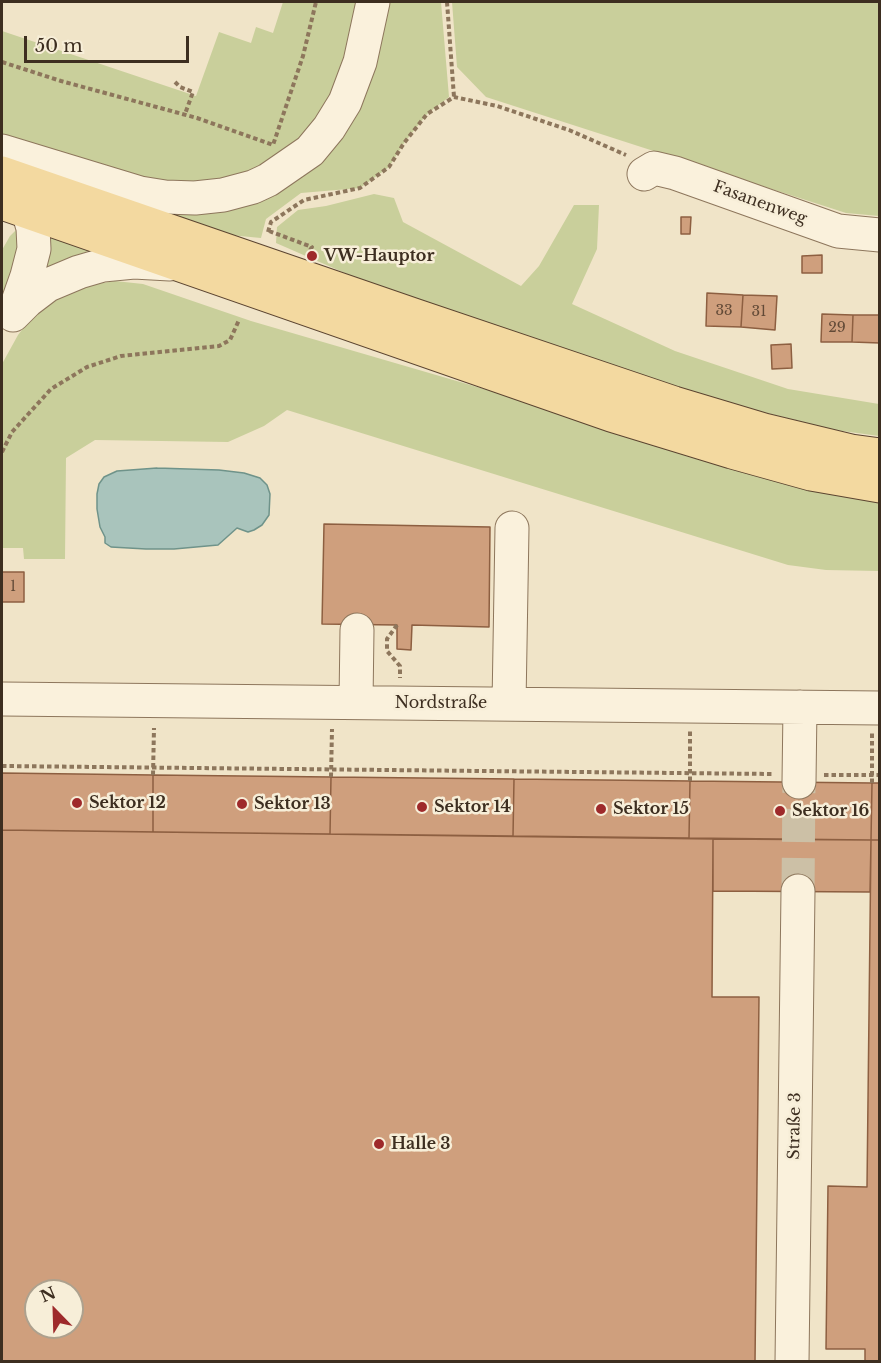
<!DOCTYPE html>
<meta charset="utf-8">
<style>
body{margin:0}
#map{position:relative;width:881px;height:1363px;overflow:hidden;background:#f0e4c8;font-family:"Libre Baskerville",serif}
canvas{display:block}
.frame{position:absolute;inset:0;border:3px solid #3d2e20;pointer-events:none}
.north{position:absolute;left:24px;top:1279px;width:60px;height:60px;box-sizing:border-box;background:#f7eed8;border:2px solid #ada18e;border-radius:50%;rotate:337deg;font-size:16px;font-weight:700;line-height:24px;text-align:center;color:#3d2e20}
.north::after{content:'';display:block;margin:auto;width:21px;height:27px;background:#9e2a2b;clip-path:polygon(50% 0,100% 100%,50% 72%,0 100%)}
.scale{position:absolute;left:24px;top:36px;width:165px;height:27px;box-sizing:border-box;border:3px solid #3d2e20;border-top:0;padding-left:8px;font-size:18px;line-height:21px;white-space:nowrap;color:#3d2e20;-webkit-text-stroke:4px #f7eed8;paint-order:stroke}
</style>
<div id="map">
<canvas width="881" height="1363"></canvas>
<div class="frame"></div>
<div class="north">N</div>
<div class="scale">50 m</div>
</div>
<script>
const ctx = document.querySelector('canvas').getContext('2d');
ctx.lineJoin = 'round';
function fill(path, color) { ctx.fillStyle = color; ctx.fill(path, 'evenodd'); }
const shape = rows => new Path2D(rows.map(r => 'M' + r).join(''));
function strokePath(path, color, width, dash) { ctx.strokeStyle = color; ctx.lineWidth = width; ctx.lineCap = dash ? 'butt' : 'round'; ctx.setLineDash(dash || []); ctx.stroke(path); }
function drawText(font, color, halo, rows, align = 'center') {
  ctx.font = font + ' "Libre Baskerville",serif'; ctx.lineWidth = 5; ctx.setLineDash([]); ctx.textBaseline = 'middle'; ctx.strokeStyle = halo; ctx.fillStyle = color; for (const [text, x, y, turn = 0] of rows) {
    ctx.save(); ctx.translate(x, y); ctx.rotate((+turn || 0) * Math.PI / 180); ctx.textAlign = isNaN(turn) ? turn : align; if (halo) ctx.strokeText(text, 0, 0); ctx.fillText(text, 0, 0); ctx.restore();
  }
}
const green = shape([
 [283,2,441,2,449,97,427,114,404,143,389,167,360,188,301,193,266,219,261,238,219,234,131,201,2,142,2,31,196,96,219,32,251,43,256,27,273,33],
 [452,2,879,2,879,216,846,213,486,97,457,67],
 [374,194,394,198,403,222,521,286,539,266,574,205,599,205,597,249,572,304,675,351,788,389,879,404,879,436,835,430,735,405,601,364,475,318,370,284,276,243,277,227,298,210,326,206],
 [20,226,21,231,13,273,2,297,2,250,10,236],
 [47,232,94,248,44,274],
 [115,281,143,284,251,321,491,391,879,499,879,571,826,570,788,565,287,410,264,426,228,442,95,440,66,458,65,559,24,559,23,548,2,548,2,364,18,335,34,314,54,298,84,286]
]);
const water = shape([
 [157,468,219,470,244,473,260,478,267,485,270,494,269,515,262,525,254,530,248,532,237,528,218,545,174,549,146,549,111,547,105,543,105,537,100,527,97,509,97,494,99,484,104,477,117,471,157,468]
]);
const building = shape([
 [681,217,691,217,690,234,681,234,681,217],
 [822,255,822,273,802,273,802,256,822,255],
 [707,293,743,295,741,327,706,326,707,293],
 [743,295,777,296,775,330,741,327,743,295],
 [822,314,853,315,852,342,821,342,822,314],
 [853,315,880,315,880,343,852,342,853,315],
 [791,344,792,368,772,369,771,345,791,344],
 [324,524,490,527,489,627,412,625,411,650,397,649,397,625,322,624,324,524],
 [2,572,24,572,24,602,2,602,2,572],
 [2,773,153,775,153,832,2,830,2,773],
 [153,775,331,777,330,834,153,832,153,775],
 [331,777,514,779,513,836,330,834,331,777],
 [514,779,690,781,689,838,513,836,514,779],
 [690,781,872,783,871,840,689,838,690,781],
 [872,783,880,783,880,840,871,840,872,783],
 [2,830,713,839,712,997,759,997,755,1362,2,1362,2,830],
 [36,1291,72,1291,72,1327,36,1327,36,1291],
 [713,839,871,840,870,892,713,891,713,839],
 [871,840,880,840,880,1362,865,1362,865,1349,826,1349,828,1186,867,1187,871,840]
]);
const minorTunnel = shape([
 [798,891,799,782]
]);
const path = shape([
 [447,2,454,97],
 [2,62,61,81,197,118,273,145,303,56,316,2],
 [175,82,180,87,193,92,185,114],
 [269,231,312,247,310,250],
 [268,232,271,222,304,200,360,188,389,167,404,143,427,114,454,97,497,106,569,130,626,155],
 [2,452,12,432,51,389,87,367,121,356,219,346,230,340,239,320],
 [397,625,387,639,387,651,400,666,400,678],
 [2,766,772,774],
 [153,775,154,728],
 [824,775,880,775],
 [331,777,332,729],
 [690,781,690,731],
 [872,783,872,733]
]);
const minor = shape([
 [2,151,140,193,165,197,195,198,223,195,253,187,268,180,310,151,329,128,345,102,360,62,373,2],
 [644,174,654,168,675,173,838,231,880,235],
 [14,313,27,276,34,249,33,228,26,204,17,189],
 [13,315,27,301,48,285,79,272,103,265,134,262,170,264],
 [2,699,880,708],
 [356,702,357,630],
 [509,704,512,528],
 [799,782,800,707],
 [792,1362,798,891]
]);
const major = shape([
 [2,173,414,315,674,403,764,430,851,451,880,455],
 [2,203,611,415,732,452,811,474,880,486]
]);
const markers = [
 [312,256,6,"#9e2a2b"],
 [77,803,6,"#9e2a2b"],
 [242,804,6,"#9e2a2b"],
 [422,807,6,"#9e2a2b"],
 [601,809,6,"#9e2a2b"],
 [780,811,6,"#9e2a2b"],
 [379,1144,6,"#9e2a2b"]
];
const numberNames = [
 ["33",724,311],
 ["31",759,312],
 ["29",837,328],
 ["1",13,587]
];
const streetNames = [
 ["Fasanenweg",760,203,20],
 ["Nordstraße",441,703],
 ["Straße 3",795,1126,-89]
];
const poiNames = [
 ["VW-Hauptor",324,256],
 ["Sektor 12",89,803],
 ["Sektor 13",254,804],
 ["Sektor 14",434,807],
 ["Sektor 15",613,809],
 ["Sektor 16",792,811],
 ["Halle 3",391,1144]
];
fill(green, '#c9cf9b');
fill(water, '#a9c4bc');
strokePath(water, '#6f938a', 1.5);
fill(building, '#cf9f7d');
strokePath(building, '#8d5f41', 1.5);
strokePath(minorTunnel, '#ccc0a6', 33, [33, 16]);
strokePath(minor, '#8d765c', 35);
strokePath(major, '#5b4430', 35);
strokePath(path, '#8d765c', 4, [4.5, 3]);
strokePath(minor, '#faf1dc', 33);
strokePath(major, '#f3d9a0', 33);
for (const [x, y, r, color] of markers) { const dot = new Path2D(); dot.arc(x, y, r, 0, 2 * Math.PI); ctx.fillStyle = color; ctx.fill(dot); strokePath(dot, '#f7eed8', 2); }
drawText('14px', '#624a37', null, numberNames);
drawText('16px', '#3d2e20', '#f7eed8', streetNames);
drawText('bold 16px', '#3d2e20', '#f7eed8', poiNames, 'left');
</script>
